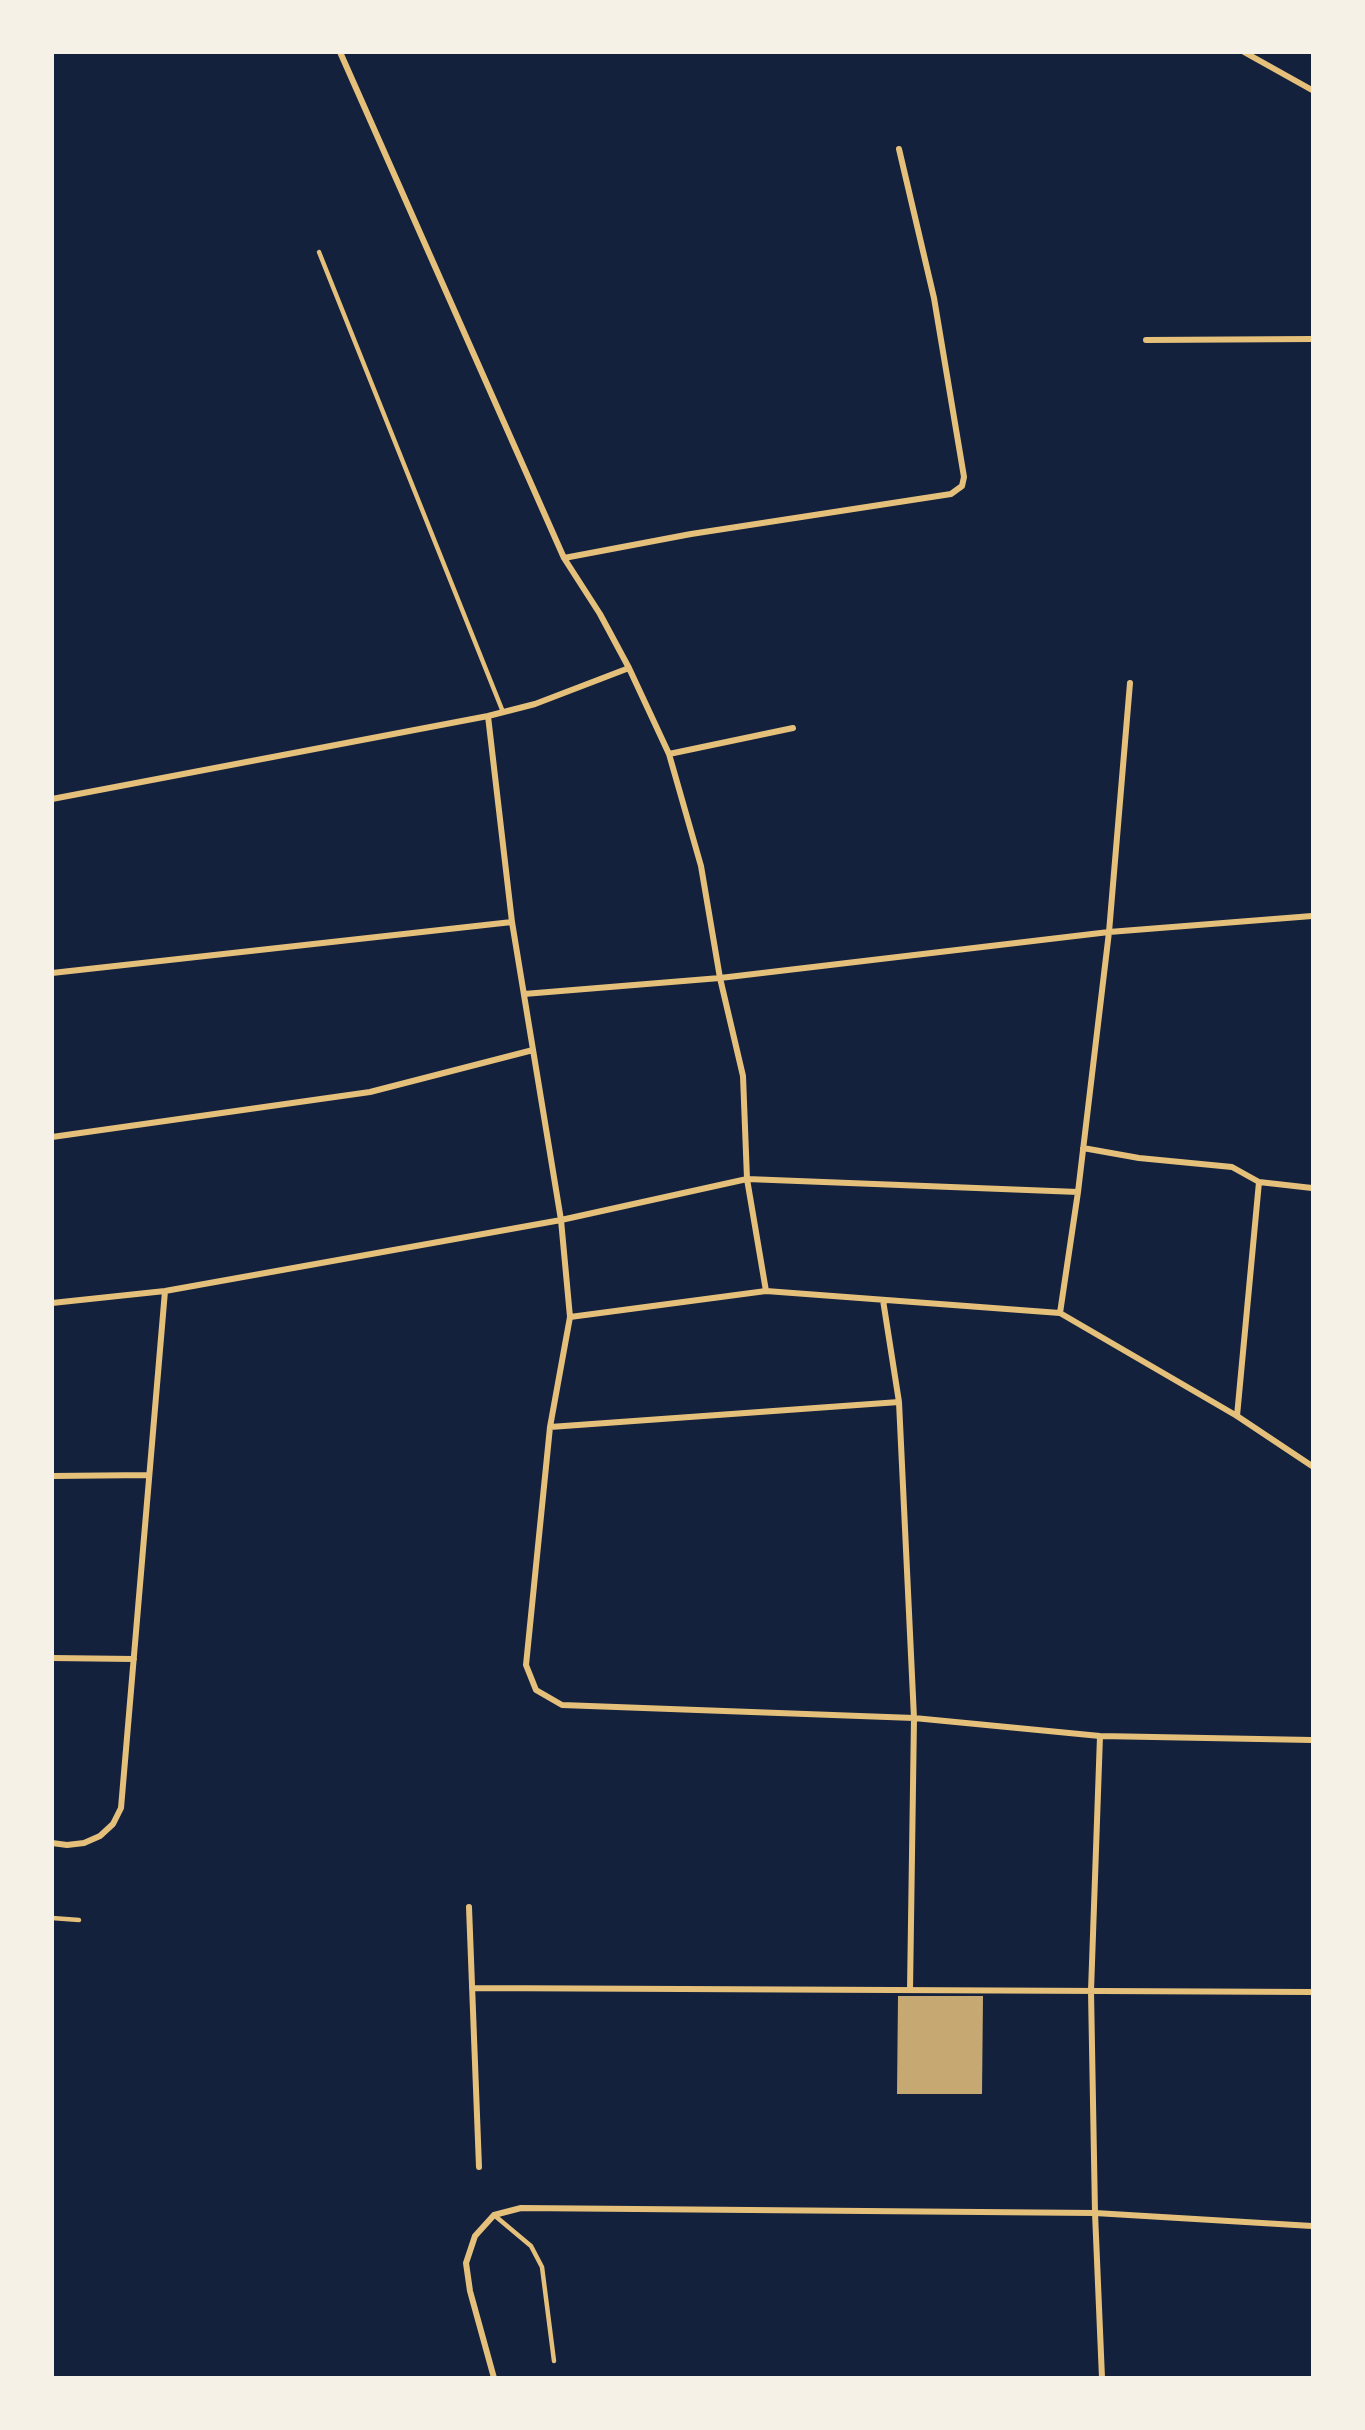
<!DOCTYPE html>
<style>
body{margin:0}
#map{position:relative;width:1365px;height:2430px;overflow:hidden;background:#14213d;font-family:Figtree,sans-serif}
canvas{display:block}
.frame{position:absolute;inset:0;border:54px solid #f6f1e7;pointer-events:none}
</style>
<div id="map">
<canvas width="1365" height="2430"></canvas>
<div class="frame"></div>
</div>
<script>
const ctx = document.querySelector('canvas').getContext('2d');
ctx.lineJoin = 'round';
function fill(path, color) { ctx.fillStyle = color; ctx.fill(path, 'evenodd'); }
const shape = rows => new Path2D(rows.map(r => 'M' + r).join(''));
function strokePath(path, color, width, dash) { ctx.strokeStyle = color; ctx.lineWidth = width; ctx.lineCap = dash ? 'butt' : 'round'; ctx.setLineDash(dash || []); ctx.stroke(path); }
const building = shape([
 [898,1996,983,1996,982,2094,897,2094]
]);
const service = shape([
 [319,252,503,712],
 [52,1918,79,1920],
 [494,2215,531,2246,542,2267,554,2361]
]);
const minor = shape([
 [340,52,564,558,600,614,629,668,669,754,701,866,720,978,743,1076,747,1179,766,1291,1060,1313,1237,1416,1312,1466],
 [1244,52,1312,90],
 [1146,340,1312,339],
 [564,558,691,534,951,494,962,486,964,477,934,298,899,149],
 [488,716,512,922,561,1220,570,1317,550,1427,526,1665,536,1690,562,1705,914,1718,1100,1736,1312,1740],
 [669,754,793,728],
 [52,799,488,716,535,704,629,668],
 [52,973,512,922],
 [524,994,720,978,1109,932,1312,916],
 [52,1137,370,1092,533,1050],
 [1083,1148,1139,1158,1232,1167,1259,1182,1312,1188],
 [883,1300,899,1402,914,1718,910,1990],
 [52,1303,165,1291,561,1220,747,1179,1078,1192],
 [1060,1313,1078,1192,1109,932,1130,683],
 [570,1317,766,1291],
 [1237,1416,1259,1182],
 [550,1427,899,1402],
 [52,1476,149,1475],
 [52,1658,134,1659],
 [1100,1736,1091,1991,1095,2213,1102,2378],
 [52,1843,67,1845,84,1843,100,1836,113,1824,121,1808,165,1291],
 [469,1907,479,2167],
 [472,1988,1312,1992],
 [494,2378,470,2291,466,2263,475,2236,494,2215,521,2208,1095,2213,1312,2226]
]);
fill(building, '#c6a872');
strokePath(service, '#e5c07b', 4.5);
strokePath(minor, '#e5c07b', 6);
</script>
